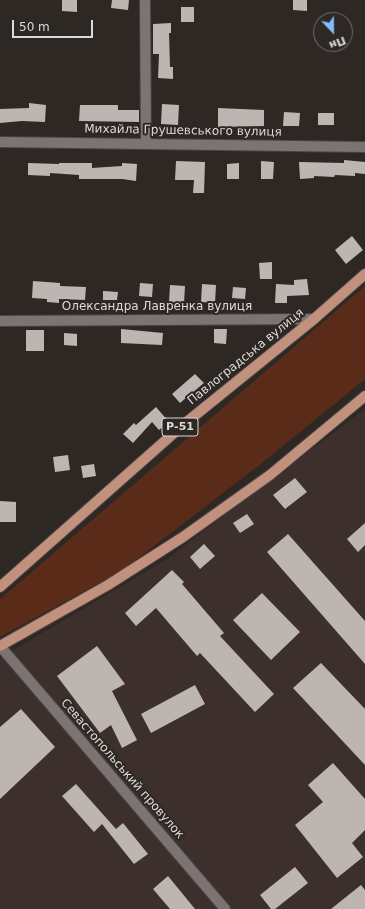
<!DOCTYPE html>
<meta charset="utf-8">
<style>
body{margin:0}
#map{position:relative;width:365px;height:909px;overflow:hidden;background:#2e2825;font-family:"DejaVu Sans",sans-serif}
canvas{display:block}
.north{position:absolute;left:313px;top:12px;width:40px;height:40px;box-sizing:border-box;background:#2e2825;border:1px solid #746f6d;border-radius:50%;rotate:158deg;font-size:11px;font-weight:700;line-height:16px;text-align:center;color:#dedad8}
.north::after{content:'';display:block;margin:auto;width:14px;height:18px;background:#84bcfb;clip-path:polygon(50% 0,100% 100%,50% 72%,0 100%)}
.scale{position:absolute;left:12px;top:20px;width:81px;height:18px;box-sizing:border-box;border:2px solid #dedad8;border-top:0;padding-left:5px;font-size:12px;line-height:14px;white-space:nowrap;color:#dedad8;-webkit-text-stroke:3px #2e2825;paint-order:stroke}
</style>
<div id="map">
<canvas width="365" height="909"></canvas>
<div class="north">Пн</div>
<div class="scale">50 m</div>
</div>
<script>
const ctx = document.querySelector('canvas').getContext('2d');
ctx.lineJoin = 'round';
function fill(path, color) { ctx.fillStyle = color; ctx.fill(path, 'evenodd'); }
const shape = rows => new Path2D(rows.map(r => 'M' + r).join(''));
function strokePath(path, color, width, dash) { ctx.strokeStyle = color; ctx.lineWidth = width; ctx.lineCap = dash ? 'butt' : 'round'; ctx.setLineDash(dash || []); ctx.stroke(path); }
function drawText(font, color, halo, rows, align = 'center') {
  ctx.font = font + ' "DejaVu Sans",sans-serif'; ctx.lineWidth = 4; ctx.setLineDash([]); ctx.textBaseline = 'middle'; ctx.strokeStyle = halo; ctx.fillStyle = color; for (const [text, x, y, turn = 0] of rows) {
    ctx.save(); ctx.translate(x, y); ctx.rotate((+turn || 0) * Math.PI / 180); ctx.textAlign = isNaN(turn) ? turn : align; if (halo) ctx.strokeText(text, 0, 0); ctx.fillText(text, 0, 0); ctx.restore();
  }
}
const built = shape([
 [365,409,365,909,0,909,0,658,167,559]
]);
const green = shape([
 [365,286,365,379,262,463,123,570,0,637,0,599]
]);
const building = shape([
 [62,0,77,0,77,12,62,11],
 [112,0,129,0,128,10,111,8],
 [293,0,307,0,307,11,293,10],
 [181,7,194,7,194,22,181,22],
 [171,23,171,33,169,33,170,67,173,67,173,79,158,78,159,54,153,54,153,24],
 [29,103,46,105,45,122,22,121,0,123,0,109,29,108],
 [162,104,179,105,178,125,161,124],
 [80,105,118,105,118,110,139,110,139,122,79,121],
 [218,108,264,110,264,126,218,127],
 [284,112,300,113,299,126,283,126],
 [318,113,334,113,334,125,318,125],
 [344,160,365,162,365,174,355,173,355,176,335,175,334,177,314,176,314,178,300,179,299,162,344,163],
 [176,161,205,162,204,193,193,193,194,180,175,180],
 [261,161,274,162,273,179,261,179],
 [28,163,59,164,59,163,92,163,92,168,122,166,122,163,137,164,136,181,122,179,79,179,79,175,50,173,50,176,28,175],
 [239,163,239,179,227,179,227,164],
 [352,236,363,250,346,264,335,250],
 [272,262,272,279,260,279,259,263],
 [307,279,309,295,287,296,287,303,275,303,276,284,294,285,294,280],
 [33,281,60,283,60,286,86,287,85,300,59,299,59,303,47,302,47,299,32,298],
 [140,283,153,284,152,297,139,296],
 [202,284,216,285,215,303,201,302],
 [170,285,185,286,184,303,169,302],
 [233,287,246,288,245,299,232,298],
 [103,291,118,292,117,300,103,300],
 [121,329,163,333,162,345,121,343],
 [214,329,227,329,226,344,214,343],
 [26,330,44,330,44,351,26,351],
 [64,333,77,334,77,346,64,345],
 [195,374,204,383,180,403,172,394],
 [156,407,169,422,159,430,152,422,133,443,123,434,134,423,136,425],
 [68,455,70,470,55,472,53,457],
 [94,464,96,476,83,478,81,466],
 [295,478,307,492,285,509,273,495],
 [0,501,16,502,16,522,0,522],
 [247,514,254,524,240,533,233,523],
 [365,523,365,545,358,552,347,539],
 [288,534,365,621,365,664,267,552],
 [204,544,215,556,200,569,190,557],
 [172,570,184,582,182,584,224,633,220,636,274,694,255,712,200,653,197,656,156,608,136,626,125,613],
 [262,593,300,632,271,660,233,620],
 [97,646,125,684,112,691,137,740,122,748,111,725,100,733,57,676],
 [321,663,365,709,365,765,293,688],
 [195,685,205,704,151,733,141,714],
 [21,709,55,747,0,799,0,727],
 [333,763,365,799,365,830,352,843,363,857,337,878,295,825,323,802,308,785],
 [76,784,116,829,123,823,148,854,134,864,102,824,94,832,62,796],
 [295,867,308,883,275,909,271,909,260,895],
 [168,876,195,909,170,909,153,889],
 [361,885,365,890,365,909,331,909]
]);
const minor = shape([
 [145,0,146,144],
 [0,142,365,147],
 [0,321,314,319],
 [0,646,225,909]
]);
const major = shape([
 [0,587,183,425,314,319,365,274],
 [0,646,108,585,183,537,270,475,365,396]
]);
const shields = [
 [180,427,36]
];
const shieldNames = [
 ["Р-51",180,427]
];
const streetNames = [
 ["Михайла Грушевського вулиця",183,131,1],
 ["Олександра Лавренка вулиця",157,307],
 ["Павлоградська вулиця",246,357,-39],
 ["Севастопольський провулок",122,769,49]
];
fill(built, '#3d302c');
fill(green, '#5a2b18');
fill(building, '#bdb5b2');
strokePath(minor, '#4a4543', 12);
strokePath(major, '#4a4543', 12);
strokePath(minor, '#7c7472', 10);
strokePath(major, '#c2917d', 10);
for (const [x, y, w] of shields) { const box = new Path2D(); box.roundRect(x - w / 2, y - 9, w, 18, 3); ctx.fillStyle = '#2e2825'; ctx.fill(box); strokePath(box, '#dedad8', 1); }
drawText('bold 11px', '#dedad8', null, shieldNames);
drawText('12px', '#dedad8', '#2e2825', streetNames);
</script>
